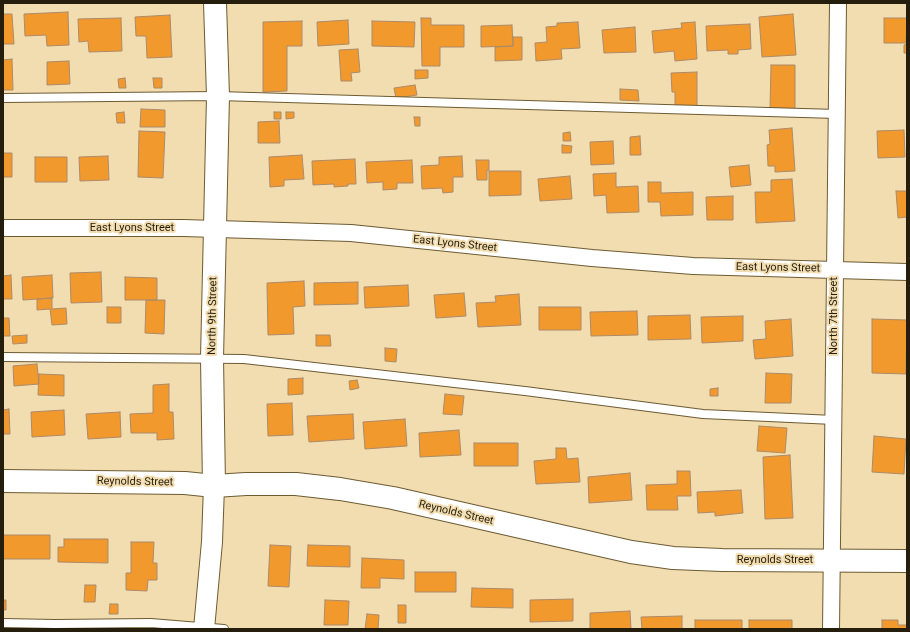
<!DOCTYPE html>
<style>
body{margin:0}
#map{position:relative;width:910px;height:632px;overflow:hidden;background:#f2ddb1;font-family:Roboto,sans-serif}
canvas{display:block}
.frame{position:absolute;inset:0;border:4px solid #261e0d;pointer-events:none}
</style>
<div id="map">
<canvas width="910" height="632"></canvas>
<div class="frame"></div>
</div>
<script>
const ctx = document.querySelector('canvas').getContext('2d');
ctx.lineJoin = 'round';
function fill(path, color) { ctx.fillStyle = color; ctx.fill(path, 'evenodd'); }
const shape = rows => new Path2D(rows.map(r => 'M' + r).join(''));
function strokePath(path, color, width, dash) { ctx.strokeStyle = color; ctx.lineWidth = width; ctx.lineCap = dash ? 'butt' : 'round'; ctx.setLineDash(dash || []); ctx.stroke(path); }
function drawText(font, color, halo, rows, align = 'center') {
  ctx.font = font + ' Roboto,sans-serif'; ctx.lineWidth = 4; ctx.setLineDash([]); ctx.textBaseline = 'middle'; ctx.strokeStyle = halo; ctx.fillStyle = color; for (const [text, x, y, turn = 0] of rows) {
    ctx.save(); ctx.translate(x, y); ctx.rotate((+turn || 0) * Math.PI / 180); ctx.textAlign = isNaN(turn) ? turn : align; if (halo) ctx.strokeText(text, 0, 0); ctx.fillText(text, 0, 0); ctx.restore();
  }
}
const building = shape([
 [68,12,69,45,47,46,46,35,25,36,24,14,68,12],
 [3,14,12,14,14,44,3,44,3,14],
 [793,14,796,55,762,57,759,17,793,14],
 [170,15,172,57,147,58,146,36,136,36,135,17,170,15],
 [121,18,122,51,89,52,88,41,79,42,78,19,121,18],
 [421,18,431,18,431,25,464,25,464,47,440,47,440,66,422,66,421,18],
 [884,18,907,18,906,43,884,43,884,18],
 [348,20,349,44,318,46,317,22,348,20],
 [302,21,302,46,287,46,287,91,263,92,263,22,302,21],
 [372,21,415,22,414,47,372,46,372,21],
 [578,22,580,48,561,49,562,59,536,61,535,43,547,42,546,27,557,26,557,23,578,22],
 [695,22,697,59,675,61,674,51,654,53,652,31,682,28,681,23,695,22],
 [750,24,751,49,738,50,738,54,728,54,728,50,707,51,706,26,750,24],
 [512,25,513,46,481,47,481,26,512,25],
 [635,27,636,52,604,53,602,30,635,27],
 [513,37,522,37,522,60,495,61,495,47,513,46,513,37],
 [907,44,907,53,904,53,904,45,907,44],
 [358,49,360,72,351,73,352,81,341,81,339,50,358,49],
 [12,59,13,90,3,90,3,60,12,59],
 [69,61,70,84,47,85,47,62,69,61],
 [771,65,795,65,795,109,770,109,771,65],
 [415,70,428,70,428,78,415,79,415,70],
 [697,72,697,106,675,107,675,92,672,92,671,73,697,72],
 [125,78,126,88,119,88,118,79,125,78],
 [153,78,162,78,162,88,154,88,153,78],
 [415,85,417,95,396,98,394,88,415,85],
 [620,89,638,90,639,101,620,100,620,89],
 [141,109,165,110,165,127,140,127,141,109],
 [124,112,125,123,117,123,116,113,124,112],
 [274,112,281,112,281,119,274,119,274,112],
 [286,112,294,112,294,118,286,119,286,112],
 [414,117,420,117,420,126,415,126,414,117],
 [279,121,280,143,258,143,258,122,279,121],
 [792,128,795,171,775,172,775,166,768,166,767,145,770,144,769,130,792,128],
 [904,130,905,157,878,158,877,131,904,130],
 [139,131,165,132,163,178,138,177,139,131],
 [570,132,571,141,563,141,563,133,570,132],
 [640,136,641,155,630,155,630,137,640,136],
 [613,141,614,164,591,165,590,142,613,141],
 [562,145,572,146,571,153,562,153,562,145],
 [3,153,12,153,12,177,3,177,3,153],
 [302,155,304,179,284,180,284,186,270,187,269,157,302,155],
 [108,156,109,180,80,181,79,157,108,156],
 [462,156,463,177,453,177,453,192,443,193,442,188,422,189,421,166,439,165,439,157,462,156],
 [35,157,67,157,67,182,35,182,35,157],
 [355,159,356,184,348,184,348,186,334,187,334,184,313,185,312,161,355,159],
 [412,160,413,183,397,183,397,189,383,190,383,182,367,183,366,162,412,160],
 [476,160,489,160,489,170,487,170,487,180,477,180,476,160],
 [749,165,751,185,731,187,729,167,749,165],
 [489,171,521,171,521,195,489,196,489,171],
 [616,173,616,187,638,186,639,212,607,213,606,195,594,196,593,174,616,173],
 [570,176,572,199,540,201,538,179,570,176],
 [792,179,795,221,756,223,755,192,771,192,771,180,792,179],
 [648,182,661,182,661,193,693,192,693,215,661,216,660,202,648,202,648,182],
 [896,191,907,191,907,217,898,218,896,191],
 [733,196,733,220,707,220,706,197,733,196],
 [101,272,102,302,71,303,70,273,101,272],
 [11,275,12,299,3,299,3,276,11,275],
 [52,275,53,298,23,300,22,277,52,275],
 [125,277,157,278,157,300,125,300,125,277],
 [304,281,305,306,293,307,294,334,268,335,267,283,304,281],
 [358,282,358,304,314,305,314,283,358,282],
 [408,285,409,306,365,308,364,287,408,285],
 [464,293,466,316,436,318,434,295,464,293],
 [519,294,521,325,478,327,476,303,496,302,495,296,519,294],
 [52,298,52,309,66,308,67,324,52,325,50,309,37,310,37,299,52,298],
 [146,300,165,300,164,334,145,333,146,300],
 [107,307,121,307,121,323,107,323,107,307],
 [539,307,581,307,581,330,539,330,539,307],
 [637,311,638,335,591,336,590,312,637,311],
 [690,315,691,339,648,340,648,316,690,315],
 [743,316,743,341,702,343,701,317,743,316],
 [3,318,9,318,10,336,3,336,3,318],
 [791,319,793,356,755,359,753,340,766,339,765,321,791,319],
 [872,319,907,320,906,374,872,373,872,319],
 [27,335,27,343,13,344,12,336,27,335],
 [316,335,330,335,331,346,316,346,316,335],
 [385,348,397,349,396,362,385,361,385,348],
 [37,364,39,384,14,386,13,366,37,364],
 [766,373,792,374,791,403,765,403,766,373],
 [39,374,64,375,64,396,38,395,39,374],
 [303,378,303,394,288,395,288,379,303,378],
 [357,380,359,388,350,390,349,381,357,380],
 [169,384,169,412,173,412,174,439,157,440,157,433,131,433,130,414,153,413,153,385,169,384],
 [718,388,718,396,710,396,710,389,718,388],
 [445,394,464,396,462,415,443,414,445,394],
 [292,403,293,435,268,436,267,404,292,403],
 [9,409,10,434,3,434,3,410,9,409],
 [64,410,65,435,32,437,31,412,64,410],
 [120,412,121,437,88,439,86,414,120,412],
 [353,414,354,439,309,442,307,416,353,414],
 [405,419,407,446,365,449,363,422,405,419],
 [759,426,787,428,785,453,757,451,759,426],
 [459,430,461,455,420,457,419,433,459,430],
 [874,436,906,439,904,474,872,472,874,436],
 [474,443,518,443,518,466,474,466,474,443],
 [556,448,566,448,567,459,578,458,580,482,536,484,534,461,556,459,556,448],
 [790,455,793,518,765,519,763,457,790,455],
 [677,471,690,471,691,496,677,496,678,510,647,510,646,485,677,484,677,471],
 [630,473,632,500,589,503,588,477,630,473],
 [741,490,743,513,715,516,715,512,698,513,697,492,741,490],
 [3,535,50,535,50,559,3,559,3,535],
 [64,539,108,539,108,563,58,562,58,547,64,547,64,539],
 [131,542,154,542,153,563,157,563,157,580,148,580,147,591,126,590,126,573,131,573,131,542],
 [270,545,291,546,289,587,268,586,270,545],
 [308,545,350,546,350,567,307,566,308,545],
 [362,558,404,560,404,579,380,578,380,588,361,588,362,558],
 [415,572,456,572,456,592,415,592,415,572],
 [85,585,96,585,95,602,84,602,85,585],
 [472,588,513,589,513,608,471,607,472,588],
 [573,599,573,621,530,622,530,600,573,599],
 [3,600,6,600,6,610,3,610,3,600],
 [325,600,349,601,348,625,324,625,325,600],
 [110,604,118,604,118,614,109,614,110,604],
 [398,605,406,605,406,623,398,623,398,605],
 [630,611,631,629,590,629,590,613,630,611],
 [367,614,379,615,378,629,365,629,367,614],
 [682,616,682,629,642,629,641,617,682,616],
 [695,620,742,620,742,629,695,629,695,620],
 [749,620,792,620,792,629,749,629,749,620],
 [882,620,898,620,898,625,907,625,907,629,882,629,882,620]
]);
const service = shape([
 [3,98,218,96,837,114],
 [3,357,244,359,525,391,703,414,834,420],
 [3,623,55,624,151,623,224,629]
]);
const minor = shape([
 [3,228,183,228,351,233,592,258,693,266,907,272],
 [831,629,838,3]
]);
const tertiary = shape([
 [204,629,212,542,214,486]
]);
const secondary = shape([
 [3,481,185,483,214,486,246,484,296,484,340,489,393,498,631,552,673,558,722,560,907,561],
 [214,486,212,358,218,96,215,3]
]);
const streetNames = [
 ["East Lyons Street",132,228],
 ["East Lyons Street",455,244,6],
 ["East Lyons Street",778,268,1],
 ["North 9th Street",213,316,-89],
 ["North 7th Street",834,316,-90],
 ["Reynolds Street",135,482,1],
 ["Reynolds Street",456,513,13],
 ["Reynolds Street",775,560]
];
fill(building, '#f1992c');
strokePath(building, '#ac8a69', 1);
strokePath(service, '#6d5b32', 10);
strokePath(minor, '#6d5b32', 18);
strokePath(tertiary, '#6d5b32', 22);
strokePath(secondary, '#6d5b32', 24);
strokePath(service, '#fff', 8);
strokePath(minor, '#fff', 16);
strokePath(tertiary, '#fff', 20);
strokePath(secondary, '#fff', 22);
drawText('11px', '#261e0d', '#f2ddb1', streetNames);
</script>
